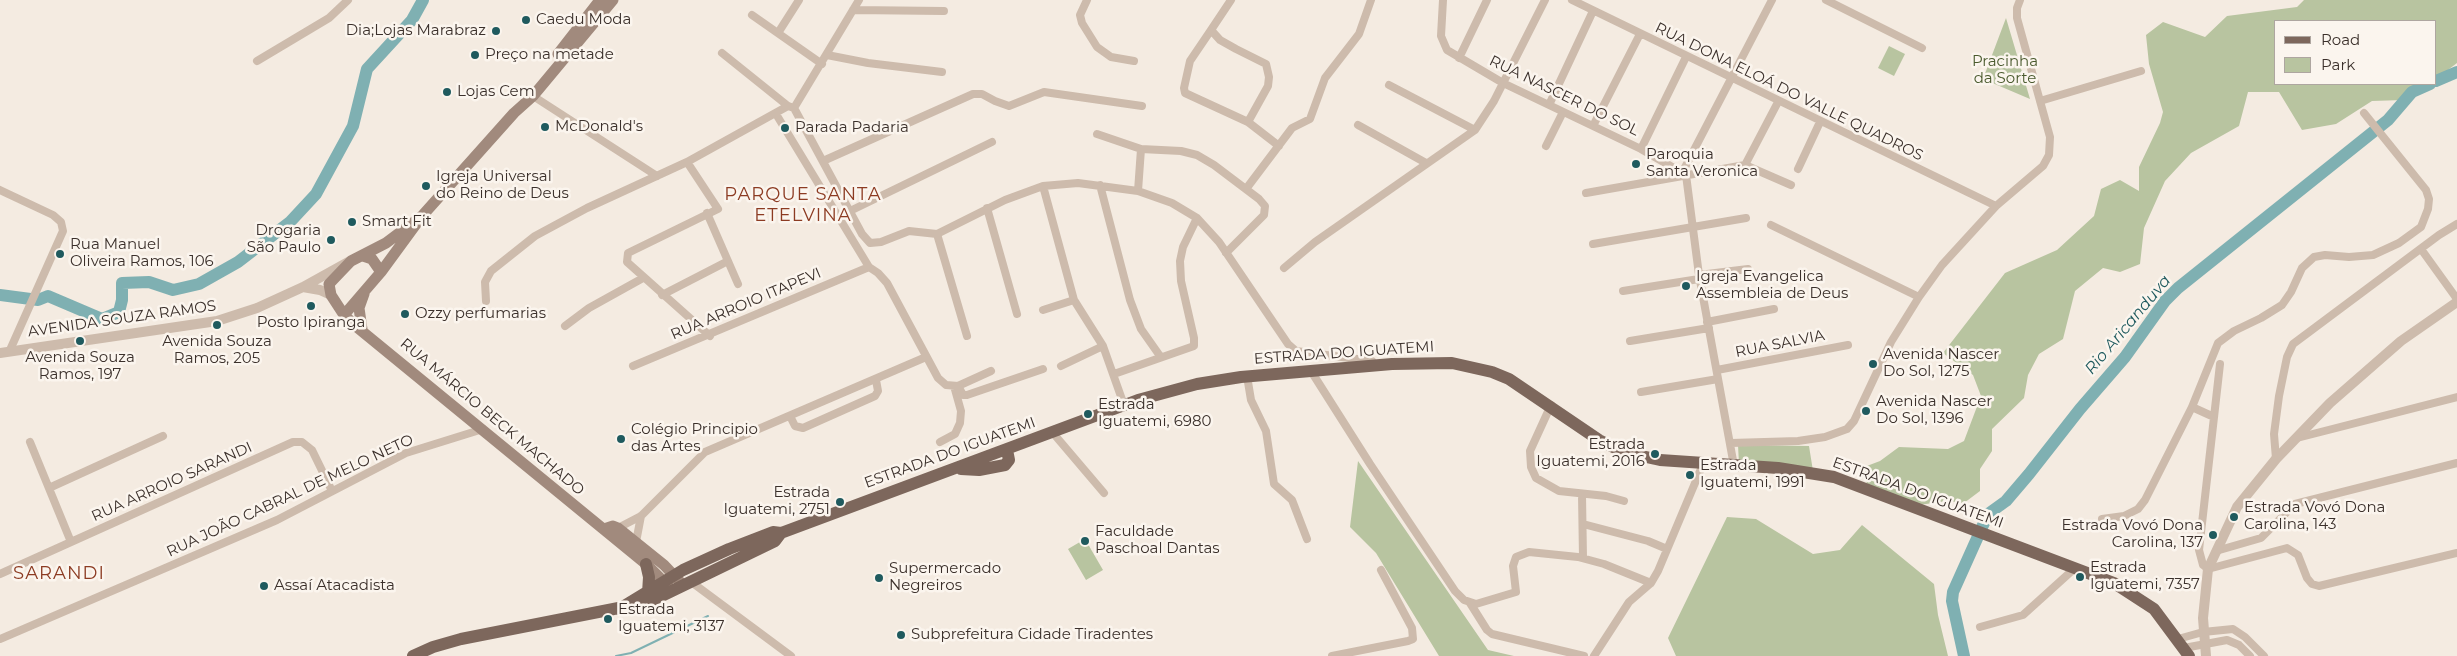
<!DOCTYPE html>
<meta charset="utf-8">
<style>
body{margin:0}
#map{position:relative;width:2457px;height:656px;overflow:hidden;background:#f4ebe1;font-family:Montserrat,sans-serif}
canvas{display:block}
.legend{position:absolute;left:2274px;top:20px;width:162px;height:65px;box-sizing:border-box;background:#fbf5ee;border:1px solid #aea6a0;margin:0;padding:6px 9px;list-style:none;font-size:15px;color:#3b302b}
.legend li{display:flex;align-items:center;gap:10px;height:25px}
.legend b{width:25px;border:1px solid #aea6a0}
</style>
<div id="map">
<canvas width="2457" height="656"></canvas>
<ul class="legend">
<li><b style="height:6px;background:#7d675c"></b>Road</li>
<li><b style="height:14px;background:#b8c4a0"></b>Park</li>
</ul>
</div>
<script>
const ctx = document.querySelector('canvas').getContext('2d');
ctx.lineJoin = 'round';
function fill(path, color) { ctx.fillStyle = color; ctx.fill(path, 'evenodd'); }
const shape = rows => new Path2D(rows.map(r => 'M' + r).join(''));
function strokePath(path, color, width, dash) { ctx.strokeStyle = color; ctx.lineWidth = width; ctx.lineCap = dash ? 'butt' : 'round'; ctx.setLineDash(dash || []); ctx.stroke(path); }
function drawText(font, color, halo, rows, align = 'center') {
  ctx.font = font + ' Montserrat,sans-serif'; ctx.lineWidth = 5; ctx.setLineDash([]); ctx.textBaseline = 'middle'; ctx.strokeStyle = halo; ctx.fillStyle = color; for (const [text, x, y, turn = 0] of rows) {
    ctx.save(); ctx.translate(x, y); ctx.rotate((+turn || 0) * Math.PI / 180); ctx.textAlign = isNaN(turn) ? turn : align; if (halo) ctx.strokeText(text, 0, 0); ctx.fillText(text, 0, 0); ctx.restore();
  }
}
const green = shape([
 [2304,0,2457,0,2457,63,2436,79,2436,21,2276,21,2276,84,2429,84,2403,100,2372,101,2336,124,2302,130,2279,92,2248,92,2239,126,2191,153,2165,181,2144,228,2140,264,2120,272,2103,268,2075,291,2063,339,2039,354,2028,375,2024,398,1992,429,1992,451,1980,469,1980,491,1964,503,1947,501,1919,505,1868,485,1859,469,1880,461,1899,447,1948,449,1964,441,1981,396,1973,375,1943,353,2005,273,2057,250,2094,216,2101,189,2120,180,2139,191,2139,167,2160,123,2163,112,2149,64,2146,35,2163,22,2205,37,2227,16,2297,7],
 [2006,18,2030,99,1983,79],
 [1889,46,1905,54,1894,76,1878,68],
 [1738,445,1809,446,1813,471,1739,464],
 [1358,461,1488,650,1514,656,1439,656,1376,553,1350,527],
 [1727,517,1756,519,1813,554,1840,550,1862,525,1934,584,1938,615,1948,656,1676,656,1668,638],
 [1085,539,1103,570,1086,580,1068,549]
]);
const stream = shape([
 [616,656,631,653,708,616]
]);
const river = shape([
 [2436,81,2457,72],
 [0,295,38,300,48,296,102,319,119,312,122,300,122,283,149,282,173,290,199,284,238,262,290,222,316,194,353,126,367,69,412,20,423,0],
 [1964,656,1952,601,1953,592,1988,514,2006,501,2029,474,2080,409,2125,357,2165,301,2178,288,2388,120,2412,92,2430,84]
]);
const minor = shape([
 [1087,0,1080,15,1082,23,1097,47,1111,57,1134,61],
 [1231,0,1211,30,1220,40,1236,49,1266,64,1269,77,1268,86,1248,122,1279,146],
 [1443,0,1441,36,1447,50,1503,83,1641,149,1686,175,1699,275,1734,466],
 [1572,0,1996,206],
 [1826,0,1922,48],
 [853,10,944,11],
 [752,15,822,64],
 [1211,30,1190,61,1184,88,1185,93,1248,122],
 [778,33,799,0],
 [722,53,788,106,794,108,862,234,870,243,881,242,909,231,937,234,1005,200,1043,186,1078,183,1138,191,1172,203,1197,218,1219,242,1288,344,1296,351,1372,361],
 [827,55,868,63,942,72],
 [1459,58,1487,0],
 [257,61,329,18,348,0],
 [1389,85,1475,130],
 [533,96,657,176],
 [2040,101,2141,71],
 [1549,105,1593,11],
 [794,108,859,0],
 [776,114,869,267,878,273,887,283,938,378,946,385,958,386,991,371],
 [1358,125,1426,163],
 [1593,126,1640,34],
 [1097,134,1141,149,1181,151,1197,155,1214,165,1259,199,1265,206,1264,215,1226,253],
 [1546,146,1563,112],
 [1641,149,1686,57],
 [823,161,973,94,982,94,995,101,1009,106,1044,92,1142,106],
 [687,162,718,209,628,253,627,262,710,336],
 [1745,165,1778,102],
 [1798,169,1820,122],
 [1682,173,1772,0],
 [1100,185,1130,300,1141,329,1160,356],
 [1043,186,1074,300,1103,346,1124,405],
 [1246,189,1292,128,1310,119,1325,78,1359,34,1371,0],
 [0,190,53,215,61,222,63,231,10,350],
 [1138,191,1141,149],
 [1586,193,1745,165,1791,185],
 [987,208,1017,314],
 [850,211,992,142],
 [707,213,738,284],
 [1771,225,1919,297],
 [937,234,967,336],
 [1593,244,1746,218],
 [2421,249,2457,299],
 [1284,268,1315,242,1475,130,1494,101,1545,0],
 [1699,275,1748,269],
 [1623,291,1699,279],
 [662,295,728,261],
 [486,301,485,282,491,271,535,236,587,208,687,162,788,106],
 [1043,310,1074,300],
 [1707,322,1774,309],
 [565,326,589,308,643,278],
 [1630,341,1709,328],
 [2220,364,2199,550,2203,565,2208,569,2287,548,2298,555,2307,578,2312,584,2319,586,2457,553],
 [633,366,869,267],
 [1061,366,1103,346],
 [1717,370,1848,345],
 [1311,371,1370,464,1455,591,1464,600,1476,604,1516,592,1513,566,1516,557,1529,552,1578,557,1604,564,1651,583],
 [1114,374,1194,346,1194,338,1181,281,1180,261,1183,247,1197,218],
 [1247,376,1251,400,1266,431,1274,484,1292,500,1307,539],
 [958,386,963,395,967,395,1043,369],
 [1641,392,1718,379],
 [1551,405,1530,451,1531,467,1536,478,1559,491,1606,496,1624,501],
 [2192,407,2214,417],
 [790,416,795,426,803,428,875,396,878,391,876,380],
 [1053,433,1104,493],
 [2297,438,2457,397],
 [30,442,71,542],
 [940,442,955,434,960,423,961,411,954,386],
 [1731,443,1798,441,1825,437,1847,429,1854,421,1891,342,1919,297,1942,265,1996,206,2043,166,2049,155,2050,137,2017,18,2017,8,2020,0],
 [2276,459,2274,434,2279,396,2287,357,2293,344,2439,235,2457,224],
 [49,488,163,436],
 [1582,495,1583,558],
 [2102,519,2124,516,2138,509,2145,500,2192,407,2218,343,2234,331,2261,318,2282,305,2291,292,2302,268,2314,257,2325,255,2349,257,2373,255,2399,243,2421,227,2428,209,2429,199,2426,190,2364,113],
 [1583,524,1648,541,1667,549],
 [618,528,641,516,705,452,926,357],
 [636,542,641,516],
 [2216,551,2261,538,2295,504,2457,463],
 [0,574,293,442,302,442,312,450,332,491],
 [690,581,791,656],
 [1470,603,1487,630,1492,634,1584,656],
 [1980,627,2023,615,2075,568],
 [0,639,277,520,406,453,483,429],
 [2178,639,2203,632,2233,629,2245,637,2264,656],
 [2184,648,2227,640,2239,645,2250,656],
 [1332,656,1408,641,1413,639,1412,628,1381,570],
 [1594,656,1629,602,1651,583,1658,571,1703,464]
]);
const tertiary = shape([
 [303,287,320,290,331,295],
 [0,353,217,321,257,308,303,287,348,262],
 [2206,656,2203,618,2208,569,2237,507,2276,459,2330,403,2401,341,2457,302]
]);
const secondary = shape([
 [558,54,600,0],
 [422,216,386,243,351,261,329,284,331,295,344,315,358,328,646,564,669,587],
 [363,256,372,259,381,272],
 [344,315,381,272,422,216,514,113,533,96,613,0],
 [362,329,359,308,364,294],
 [604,529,613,526,618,528,664,565,682,584]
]);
const primary = shape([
 [961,469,979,470,1005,465,1009,460,1007,450],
 [646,564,649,577,648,593],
 [619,609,683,570,729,549,773,532,781,533,1138,400,1197,384,1241,377,1392,364,1452,363,1492,372,1509,379,1599,440,1623,452,1660,460,1778,468,1834,477,2114,583,2154,609,2189,656],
 [413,656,433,647,461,639,649,602,775,541,781,533]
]);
const markers = [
 [526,20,5,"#1f5a5e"],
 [496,31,5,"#1f5a5e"],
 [475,55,5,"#1f5a5e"],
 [447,92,5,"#1f5a5e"],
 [545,127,5,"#1f5a5e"],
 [785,128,5,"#1f5a5e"],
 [1636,164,5,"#1f5a5e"],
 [426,186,5,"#1f5a5e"],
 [352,222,5,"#1f5a5e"],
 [331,240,5,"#1f5a5e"],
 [60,254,5,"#1f5a5e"],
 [1686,286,5,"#1f5a5e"],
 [311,306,5,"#1f5a5e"],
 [405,314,5,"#1f5a5e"],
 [217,325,5,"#1f5a5e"],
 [80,341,5,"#1f5a5e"],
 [1873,364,5,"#1f5a5e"],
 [1866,411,5,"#1f5a5e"],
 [1088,414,5,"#1f5a5e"],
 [621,439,5,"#1f5a5e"],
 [1655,454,5,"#1f5a5e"],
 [1690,475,5,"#1f5a5e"],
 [840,502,5,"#1f5a5e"],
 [2234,517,5,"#1f5a5e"],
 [2213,535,5,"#1f5a5e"],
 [1085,541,5,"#1f5a5e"],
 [2080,577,5,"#1f5a5e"],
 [879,578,5,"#1f5a5e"],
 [264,586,5,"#1f5a5e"],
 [608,619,5,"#1f5a5e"],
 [901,635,5,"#1f5a5e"]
];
const poiNames = [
 ["Caedu Moda",536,20],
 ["Dia;Lojas Marabraz",486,31,"right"],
 ["Preço na metade",485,55],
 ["Lojas Cem",457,92],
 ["McDonald's",555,127],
 ["Parada Padaria",795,128],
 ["Paroquia",1646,155],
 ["Santa Veronica",1646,172],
 ["Igreja Universal",436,177],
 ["do Reino de Deus",436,194],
 ["Smart Fit",362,222],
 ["Drogaria",321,231,"right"],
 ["São Paulo",321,248,"right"],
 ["Rua Manuel",70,245],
 ["Oliveira Ramos, 106",70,262],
 ["Igreja Evangelica",1696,277],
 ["Assembleia de Deus",1696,294],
 ["Ozzy perfumarias",415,314],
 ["Posto Ipiranga",311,323,"center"],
 ["Avenida Souza",217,342,"center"],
 ["Ramos, 205",217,359,"center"],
 ["Avenida Nascer",1883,355],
 ["Do Sol, 1275",1883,372],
 ["Avenida Souza",80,358,"center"],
 ["Ramos, 197",80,375,"center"],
 ["Avenida Nascer",1876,402],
 ["Do Sol, 1396",1876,419],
 ["Estrada",1098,405],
 ["Iguatemi, 6980",1098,422],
 ["Colégio Principio",631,430],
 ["das Artes",631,447],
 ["Estrada",1645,445,"right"],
 ["Iguatemi, 2016",1645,462,"right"],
 ["Estrada",1700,466],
 ["Iguatemi, 1991",1700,483],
 ["Estrada",830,493,"right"],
 ["Iguatemi, 2751",830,510,"right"],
 ["Estrada Vovó Dona",2244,508],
 ["Carolina, 143",2244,525],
 ["Estrada Vovó Dona",2203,526,"right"],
 ["Carolina, 137",2203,543,"right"],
 ["Faculdade",1095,532],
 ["Paschoal Dantas",1095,549],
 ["Estrada",2090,568],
 ["Iguatemi, 7357",2090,585],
 ["Supermercado",889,569],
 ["Negreiros",889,586],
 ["Assaí Atacadista",274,586],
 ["Estrada",618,610],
 ["Iguatemi, 3137",618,627],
 ["Subprefeitura Cidade Tiradentes",911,635]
];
const parkNames = [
 ["Pracinha",2005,62],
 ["da Sorte",2005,79]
];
const streetNames = [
 ["RUA DONA ELOÁ DO VALLE QUADROS",1789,92,26],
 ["RUA NASCER DO SOL",1564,96,26],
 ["RUA ARROIO ITAPEVI",746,304,-23],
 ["AVENIDA SOUZA RAMOS",122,319,-8],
 ["RUA SALVIA",1780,344,-11],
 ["ESTRADA DO IGUATEMI",1344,353,-4],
 ["RUA MÁRCIO BECK MACHADO",492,417,40],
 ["ESTRADA DO IGUATEMI",950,453,-20],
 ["RUA ARROIO SARANDI",172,482,-24],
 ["ESTRADA DO IGUATEMI",1918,493,20],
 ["RUA JOÃO CABRAL DE MELO NETO",290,496,-25]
];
const waterNames = [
 ["Rio Aricanduva",2128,325,-50]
];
const quarterNames = [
 ["PARQUE SANTA",803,195],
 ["ETELVINA",803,216],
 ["SARANDI",59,574]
];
fill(green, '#b8c4a0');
strokePath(stream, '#7fb0b2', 2);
strokePath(river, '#7fb0b2', 12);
strokePath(minor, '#cdbbac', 8);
strokePath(tertiary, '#cdbbac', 10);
strokePath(secondary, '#a18a7d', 11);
strokePath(primary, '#7d675c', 12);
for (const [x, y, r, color] of markers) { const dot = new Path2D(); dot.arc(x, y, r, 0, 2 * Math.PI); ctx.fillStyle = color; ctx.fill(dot); strokePath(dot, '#fbf5ee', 2); }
drawText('15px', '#3b302b', '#fbf5ee', poiNames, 'left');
drawText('15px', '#4a5a2e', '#fbf5ee', parkNames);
drawText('15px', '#3b302b', '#fbf5ee', streetNames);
drawText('italic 16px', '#1f5a5e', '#fbf5ee', waterNames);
ctx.letterSpacing = '1px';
drawText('18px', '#8c3b22', '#fbf5ee', quarterNames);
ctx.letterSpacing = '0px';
</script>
